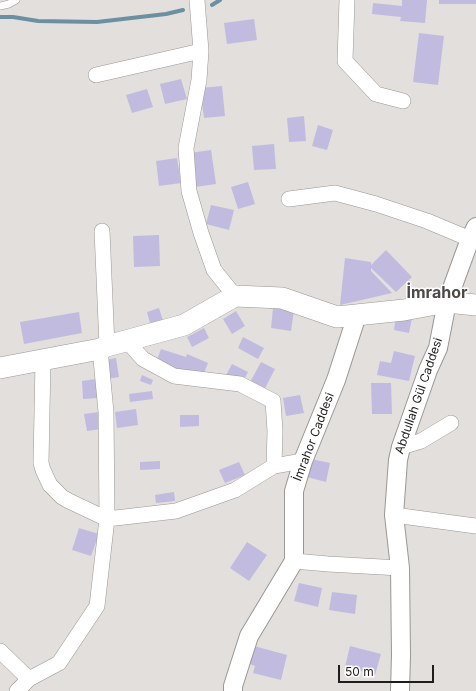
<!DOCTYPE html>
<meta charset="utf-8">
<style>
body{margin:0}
#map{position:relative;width:476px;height:691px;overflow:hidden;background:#e2dfdc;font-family:Inter,sans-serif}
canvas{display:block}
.scale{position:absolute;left:338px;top:665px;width:96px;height:18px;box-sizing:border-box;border:2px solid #1f1e1d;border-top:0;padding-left:5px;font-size:12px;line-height:14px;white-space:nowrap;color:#1f1e1d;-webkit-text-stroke:3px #fff;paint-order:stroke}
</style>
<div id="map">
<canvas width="476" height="691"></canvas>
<div class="scale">50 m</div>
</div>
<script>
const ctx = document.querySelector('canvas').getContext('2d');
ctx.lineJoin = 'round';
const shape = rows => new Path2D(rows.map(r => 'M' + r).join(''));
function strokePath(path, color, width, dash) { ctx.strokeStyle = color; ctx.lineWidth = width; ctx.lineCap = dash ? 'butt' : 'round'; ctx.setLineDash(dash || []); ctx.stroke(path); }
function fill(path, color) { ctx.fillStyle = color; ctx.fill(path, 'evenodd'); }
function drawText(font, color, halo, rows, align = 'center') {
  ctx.font = font + ' Inter,sans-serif'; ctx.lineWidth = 3; ctx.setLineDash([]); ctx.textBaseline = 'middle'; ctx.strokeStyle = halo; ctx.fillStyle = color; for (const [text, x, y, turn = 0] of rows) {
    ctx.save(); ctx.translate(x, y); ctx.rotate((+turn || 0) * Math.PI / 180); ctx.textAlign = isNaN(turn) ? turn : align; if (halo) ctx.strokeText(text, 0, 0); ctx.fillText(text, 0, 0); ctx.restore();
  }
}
const stream = shape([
 [212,5,220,0],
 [0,17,13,17,38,21,97,22,166,14,183,10]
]);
const building = shape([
 [402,0,427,0,425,23,400,21,401,17,372,14,373,3,402,6],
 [439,0,476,0,476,4,439,4],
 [254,19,257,40,227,44,224,23],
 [419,33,444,36,438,85,413,82],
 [181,79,187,99,165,104,160,84],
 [222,86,225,116,204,118,200,88],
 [147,89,153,107,132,113,126,95],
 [304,116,306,141,289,142,287,118],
 [318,125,333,130,327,150,312,146],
 [274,144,276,169,254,170,252,146],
 [211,150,216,184,195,187,190,153],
 [177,158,181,183,159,186,156,161],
 [248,182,255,204,238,209,231,187],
 [211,205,234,210,229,230,206,224],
 [159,235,160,266,134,267,133,236],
 [386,250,412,277,396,292,371,268,371,271,392,293,340,305,345,258,371,262,371,265],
 [159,308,164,324,151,327,147,312],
 [273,308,294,310,291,331,271,328],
 [236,311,245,326,232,334,223,319],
 [79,312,82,333,24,344,20,322],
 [396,316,412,318,409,333,394,330],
 [204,328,209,338,192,347,187,337],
 [243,337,264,348,258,359,238,348],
 [161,349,186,357,187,354,208,363,202,378,181,369,181,370,156,362],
 [394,351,415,356,409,381,377,375,380,361,391,363],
 [116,358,119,377,102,380,99,361],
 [261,362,275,369,262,394,248,386],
 [232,364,248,372,240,387,224,379],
 [142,375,153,380,151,385,140,381],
 [96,379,98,398,83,399,82,381],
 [371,383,391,383,392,414,372,414],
 [152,391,153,399,130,402,129,394],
 [300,395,304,413,286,416,283,398],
 [136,409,138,425,117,428,115,412],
 [99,412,101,429,87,431,84,414],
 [180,415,199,415,199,426,180,427],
 [311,459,330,463,326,482,307,477],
 [160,461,160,469,140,470,140,462],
 [239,462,245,475,225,483,219,470],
 [174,492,175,501,156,503,155,495],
 [79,528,99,534,91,556,72,550],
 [247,542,267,555,249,581,230,568],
 [299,583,322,588,318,607,294,601],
 [332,592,357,595,355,614,329,610],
 [254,646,287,655,281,680,253,673,255,666,250,664],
 [350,646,381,654,375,675,345,667]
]);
const service = shape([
 [0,6,9,4,16,0]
]);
const minor = shape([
 [197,0,201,51,199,80,186,148,189,191,201,233,214,270,235,296],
 [347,0,345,61,376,94,403,101],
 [96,75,201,51],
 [289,199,335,193,376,204,427,221,470,239],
 [102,231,107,346],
 [126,340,143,359,174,376,240,384,273,401,275,431,274,466],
 [43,360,41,463,43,470,50,485,62,497,69,501,107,519,176,511,235,490,274,466,303,461],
 [401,447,421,441,451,423],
 [394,515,476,526],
 [294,561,328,564,400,568],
 [0,651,29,679],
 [17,691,29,679,59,663,97,606,107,519,106,412,100,349]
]);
const tertiary = shape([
 [233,691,233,686,249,636,294,561,294,491,303,461,336,380,357,315],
 [400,691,401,655,400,568,394,515,398,460,401,447,428,370,438,348,447,302,470,239,476,227]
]);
const secondary = shape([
 [0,368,100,349,107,346,184,325,235,296,282,298,337,317,404,310,447,302,476,305]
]);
const streetNames = [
 ["Abdullah Gül Caddesi",419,396,-71],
 ["İmrahor Caddesi",314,437,-69]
];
const districtNames = [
 ["İmrahor",437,293]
];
strokePath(stream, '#6c90a2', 4);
fill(building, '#c1bcdf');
strokePath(service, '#9a9794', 8);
strokePath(minor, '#9a9794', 16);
strokePath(tertiary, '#9a9794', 20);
strokePath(secondary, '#9a9794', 22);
strokePath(service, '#fff', 7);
strokePath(minor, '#fff', 15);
strokePath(tertiary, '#fff', 18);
strokePath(secondary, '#fff', 21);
drawText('12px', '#1f1e1d', '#fff', streetNames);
drawText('bold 16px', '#4c4947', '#fff', districtNames);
</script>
